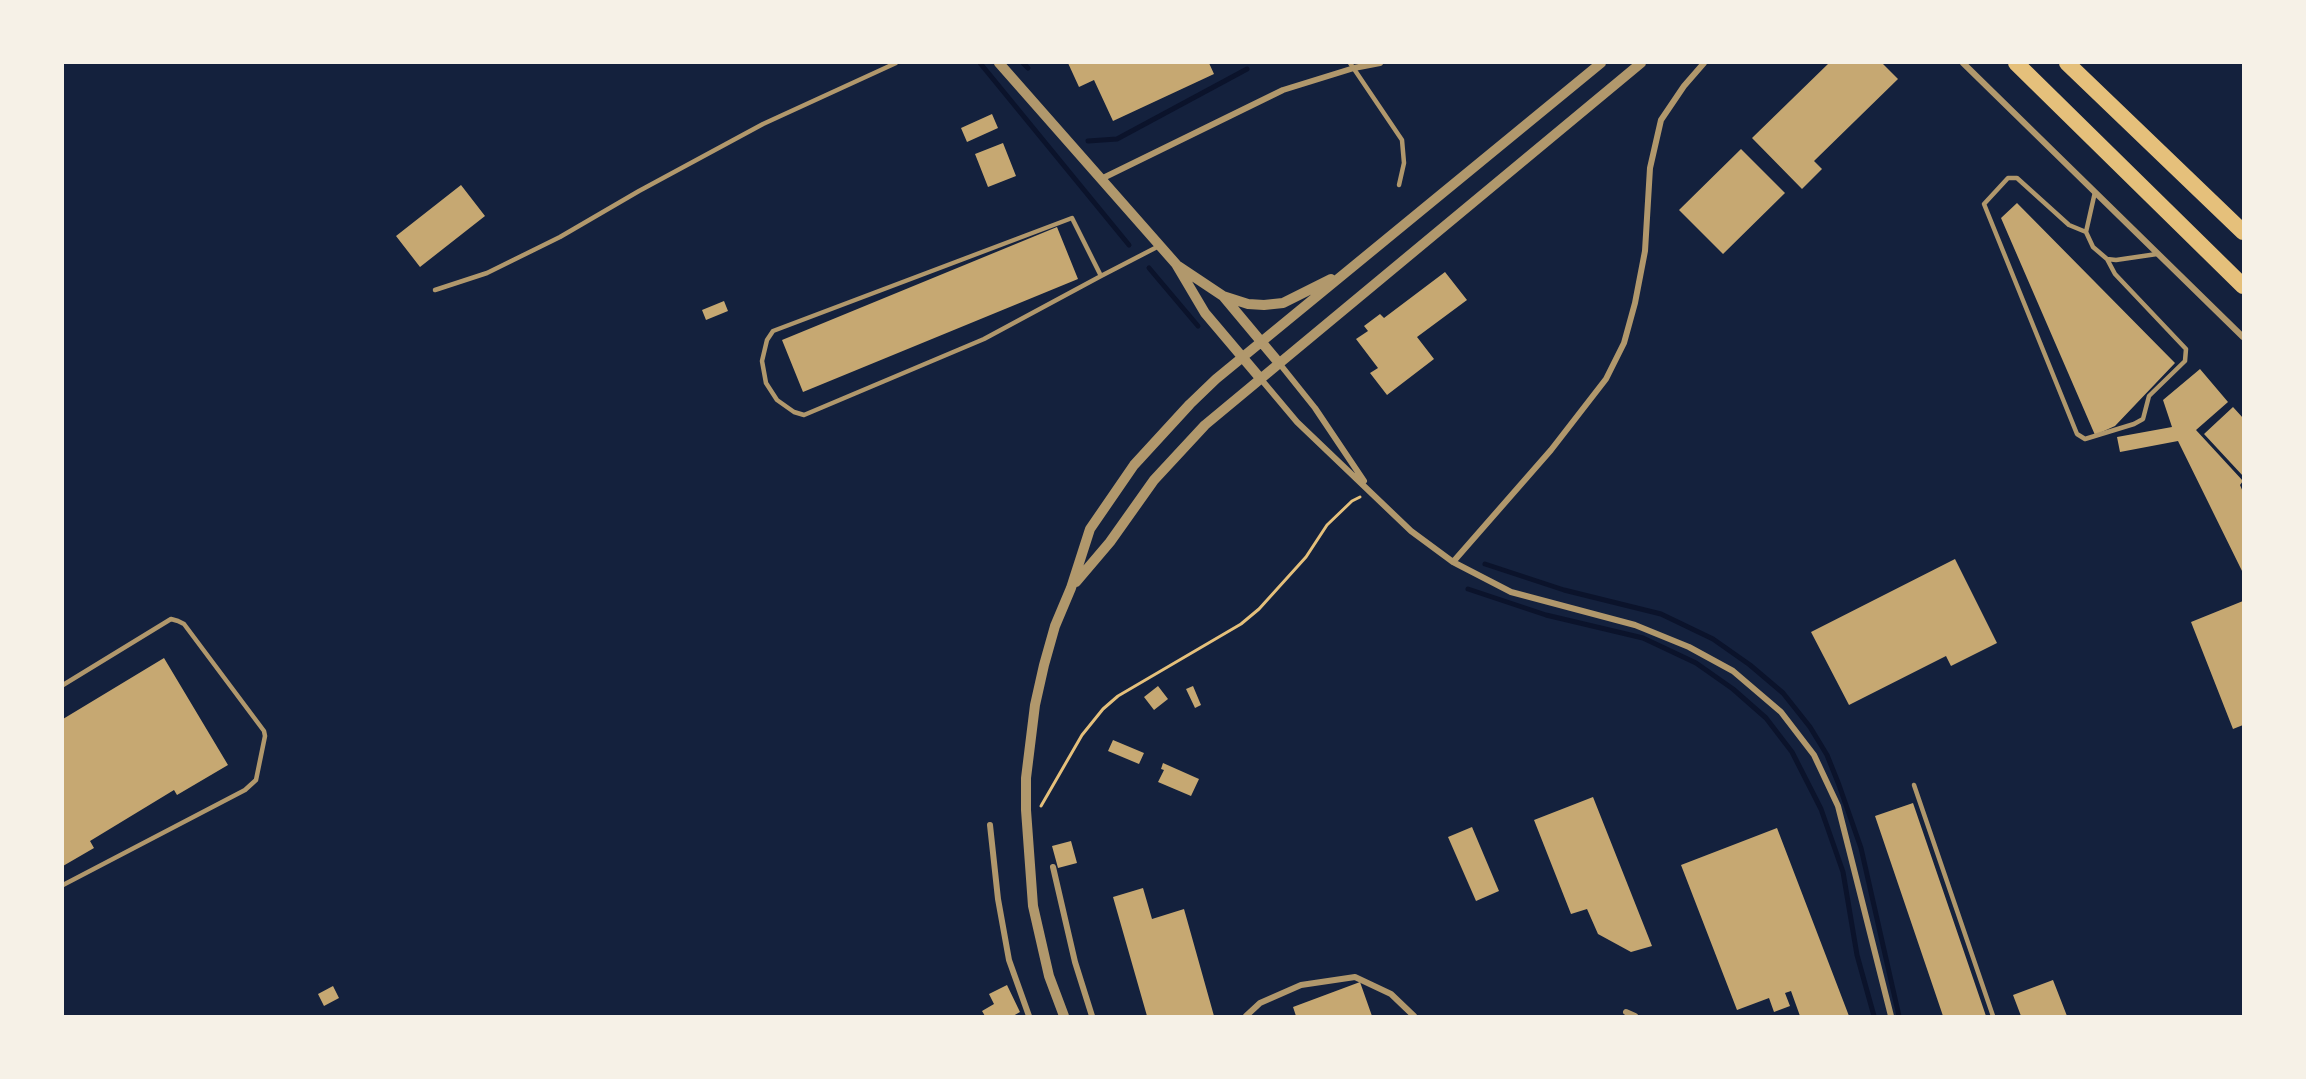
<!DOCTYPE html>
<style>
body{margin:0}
#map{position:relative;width:2306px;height:1079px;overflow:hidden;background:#14213d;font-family:Montserrat,sans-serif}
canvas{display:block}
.frame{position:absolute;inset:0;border:64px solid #f6f1e7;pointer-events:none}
</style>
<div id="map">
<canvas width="2306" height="1079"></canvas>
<div class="frame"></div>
</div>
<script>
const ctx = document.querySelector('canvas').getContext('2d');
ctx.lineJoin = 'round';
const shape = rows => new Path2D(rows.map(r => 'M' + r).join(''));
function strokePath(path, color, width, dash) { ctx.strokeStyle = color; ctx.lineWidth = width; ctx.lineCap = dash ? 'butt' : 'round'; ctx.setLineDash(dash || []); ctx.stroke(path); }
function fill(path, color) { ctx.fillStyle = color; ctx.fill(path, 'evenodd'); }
const stream = shape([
 [980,63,1129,245],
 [1023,63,1028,68],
 [1088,141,1117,139,1247,69],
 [1149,268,1198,326],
 [1485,564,1564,590,1661,614,1713,639,1750,665,1783,693,1810,727,1827,755,1839,785,1861,848,1899,1016],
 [1468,589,1546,615,1643,638,1696,663,1733,689,1766,718,1792,752,1821,809,1843,872,1857,955,1874,1016]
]);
const building = shape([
 [1068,63,1209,63,1214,74,1113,121,1094,80,1079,87],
 [1829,63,1882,63,1898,79,1814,161,1822,169,1802,189,1752,138],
 [992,114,998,128,967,142,961,128],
 [1003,143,1016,176,988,187,975,154],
 [1741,149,1785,193,1723,254,1679,210],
 [461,185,485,216,420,267,396,236],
 [2017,203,2175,363,2115,426,2095,435,2001,218],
 [1057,227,1078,279,803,392,782,340],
 [1445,272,1467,300,1417,337,1434,359,1387,395,1370,373,1378,368,1356,339,1368,331,1364,326,1380,314,1384,318],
 [724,301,728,311,706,320,702,310],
 [2200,369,2228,402,2196,430,2243,481,2240,485,2243,492,2243,573,2178,441,2120,452,2117,437,2172,427,2163,400],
 [2233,407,2243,418,2243,476,2204,434],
 [1955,559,1997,643,1951,666,1946,656,1849,705,1811,632],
 [2243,601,2243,725,2233,729,2191,622],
 [164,658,228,765,177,795,174,790,90,841,94,848,63,866,63,719],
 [1158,686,1168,699,1154,710,1144,697],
 [1193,686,1201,705,1195,708,1186,689],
 [1113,740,1144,753,1139,764,1108,751],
 [1163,763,1199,779,1191,796,1158,782,1164,770,1161,769],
 [1593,797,1652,946,1631,952,1598,934,1587,909,1571,914,1534,820],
 [1913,803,1986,1016,1943,1016,1875,816],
 [1472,827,1499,891,1476,901,1448,837],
 [1777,828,1849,1016,1800,1016,1791,991,1785,993,1790,1006,1774,1012,1769,998,1737,1010,1681,865],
 [1071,841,1077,863,1058,868,1052,846],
 [1143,888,1152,919,1184,909,1214,1016,1147,1016,1113,897],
 [2053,980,2067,1016,2021,1016,2013,995],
 [1360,982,1372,1016,1296,1016,1293,1007],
 [1007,985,1020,1012,1013,1016,985,1016,982,1011,994,1004,989,994],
 [333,986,339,998,324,1006,318,994]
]);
const path = shape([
 [1041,806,1082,735,1103,709,1118,696,1241,624,1259,609,1306,557,1327,525,1352,501,1360,497]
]);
const service = shape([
 [1350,63,1402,140,1404,163,1399,185],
 [2086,232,2069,225,2017,178,2008,178,1984,204,2077,434,2085,439,2134,424,2143,419,2149,396,2185,361,2186,349,2115,274,2107,259,2093,247,2086,232,2095,192],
 [2107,259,2116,260,2157,254],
 [1101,276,1072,218,773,331,767,340,762,361,766,383,777,400,794,412,804,415,984,339,1101,276,1159,246],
 [435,290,487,273,560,237,639,191,763,124,896,63],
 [63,685,171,619,178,621,184,624,264,731,265,736,256,780,245,790,63,885],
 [1914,785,1993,1016]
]);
const minor = shape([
 [1963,63,2243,337],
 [1101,179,1283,90,1354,68,1380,63],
 [1279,363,1315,408,1364,481],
 [1260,378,1297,422,1411,531,1453,562,1511,592,1635,625,1689,647,1733,671,1781,712,1814,755,1838,806,1891,1016],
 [1453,562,1551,450,1606,379,1624,343,1635,303,1645,251,1650,168,1661,120,1684,86,1704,63],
 [990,825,998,899,1009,960,1029,1016],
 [1053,867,1075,962,1092,1016],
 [1626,1012,1635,1016],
 [1246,1016,1260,1003,1301,985,1355,977,1391,994,1414,1016]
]);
const tertiary = shape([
 [999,63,1176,264,1205,313,1260,378],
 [1178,266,1223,296,1279,363],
 [1223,296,1248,304,1264,305,1283,303,1331,279],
 [1076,582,1110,542,1154,480,1205,425,1641,63],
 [1064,1016,1049,976,1033,906,1026,810,1026,778,1035,705,1044,665,1055,626,1071,588,1090,529,1134,465,1190,404,1216,379,1601,63]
]);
const trunk = shape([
 [2016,63,2243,286],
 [2067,63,2243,232]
]);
strokePath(stream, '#0b132b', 5);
fill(building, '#c6a872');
strokePath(path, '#e5c07b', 3);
strokePath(service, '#b1986c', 4.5);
strokePath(minor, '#b1986c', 6);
strokePath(tertiary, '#b1986c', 10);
strokePath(trunk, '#e5c07b', 16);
</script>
